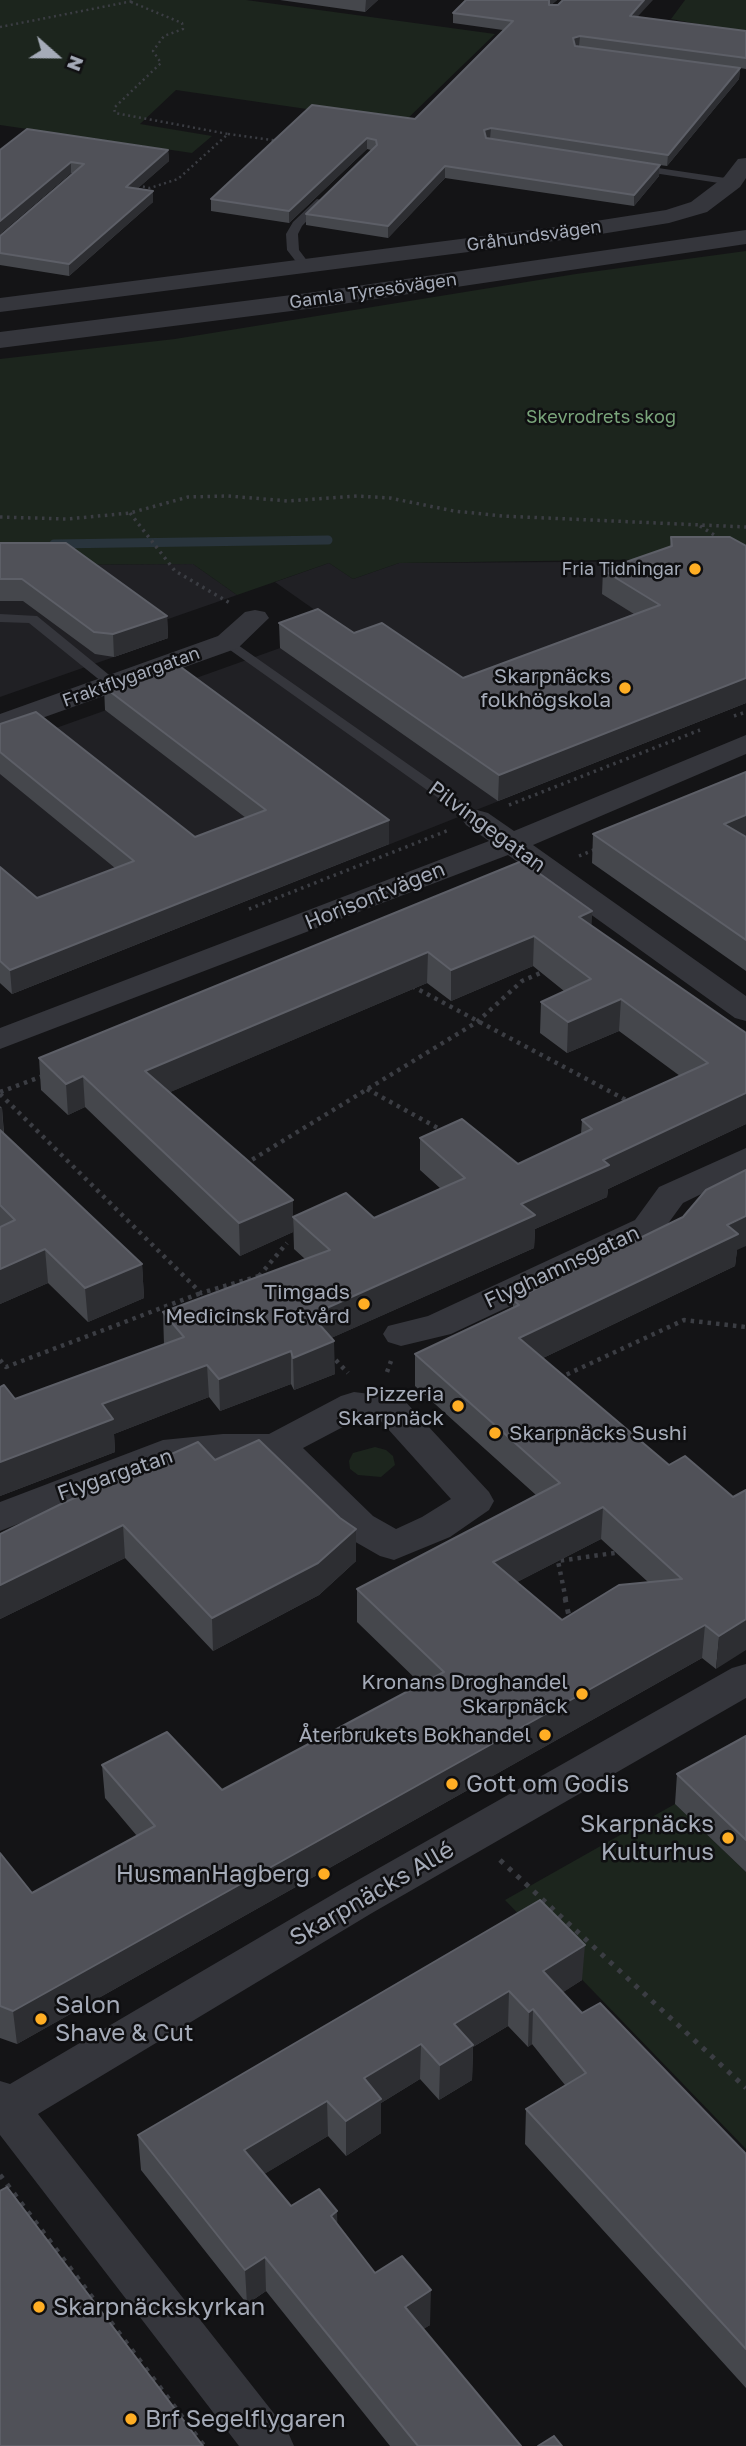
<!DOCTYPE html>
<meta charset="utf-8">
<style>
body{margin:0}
#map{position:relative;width:746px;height:2446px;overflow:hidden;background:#141416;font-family:"Golos Text",sans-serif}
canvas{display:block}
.north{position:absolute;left:21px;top:21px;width:70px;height:70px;-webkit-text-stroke:5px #0f0f11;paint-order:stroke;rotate:111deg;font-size:19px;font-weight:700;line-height:28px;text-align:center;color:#a5abb8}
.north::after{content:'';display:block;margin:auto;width:24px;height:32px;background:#a5abb8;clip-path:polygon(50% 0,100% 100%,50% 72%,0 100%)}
</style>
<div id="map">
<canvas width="746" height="2446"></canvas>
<div class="north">N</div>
</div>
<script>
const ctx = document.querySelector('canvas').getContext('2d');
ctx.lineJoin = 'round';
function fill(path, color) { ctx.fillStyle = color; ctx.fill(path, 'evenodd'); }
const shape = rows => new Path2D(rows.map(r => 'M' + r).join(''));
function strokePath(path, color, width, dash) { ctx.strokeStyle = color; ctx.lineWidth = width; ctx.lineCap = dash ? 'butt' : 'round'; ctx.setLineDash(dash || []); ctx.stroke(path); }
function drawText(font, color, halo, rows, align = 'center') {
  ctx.font = font + ' "Golos Text",sans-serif'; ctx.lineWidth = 5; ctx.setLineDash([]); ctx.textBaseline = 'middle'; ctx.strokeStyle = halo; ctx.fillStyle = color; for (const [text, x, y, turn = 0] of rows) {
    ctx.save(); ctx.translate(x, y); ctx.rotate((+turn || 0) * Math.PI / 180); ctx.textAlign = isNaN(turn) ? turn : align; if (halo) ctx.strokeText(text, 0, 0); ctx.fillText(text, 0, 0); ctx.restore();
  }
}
const built = shape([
 [729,561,746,703,12,994,0,983,0,748,339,627,275,582,329,563,353,579,399,563],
 [193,564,237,595,151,625,168,638,0,697,0,565]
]);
const green = shape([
 [0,0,246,0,495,34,403,123,176,90,140,124,212,136,192,153,0,125],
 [685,0,746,0,746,33,671,19],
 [746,251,746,558,399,563,353,579,329,563,237,595,193,564,0,565,0,359,175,339,576,274],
 [375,1447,386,1450,393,1456,395,1465,381,1477,358,1475,350,1469,349,1461,353,1453],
 [675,1804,746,1872,746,2149,505,1900]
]);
const stream = shape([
 [54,544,328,540]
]);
const pathFar3 = shape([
 [131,2,182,23,183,29,164,36,153,51,161,63,114,108,115,113,228,134,178,179,150,188,135,185],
 [0,27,133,1],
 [228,134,279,141]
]);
const pathFar2 = shape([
 [130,513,175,571,230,603],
 [0,517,67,519,130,513,188,497,228,496,288,501,357,496,390,498,454,511,502,516,746,527],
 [700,526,722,540],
 [734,716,746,712],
 [509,805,700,730],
 [579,856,596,849],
 [249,909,449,830]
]);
const pathFar1 = shape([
 [412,986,626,1100],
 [367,1089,445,1132],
 [0,1092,43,1076],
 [0,1094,201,1293,259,1276,263,1280],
 [245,1164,477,1022,522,981,545,971],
 [259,1276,287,1243],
 [330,1354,348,1373],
 [0,1360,6,1367,201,1293],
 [387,1372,391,1361],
 [559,1378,684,1320,746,1327],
 [566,1600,558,1561,621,1552]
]);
const path = shape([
 [565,1598,570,1621],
 [500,1860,746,2088],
 [0,2175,204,2446]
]);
const service = shape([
 [638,165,732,179,737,182,732,185,634,170,633,168,638,165],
 [317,199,326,201,302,226,298,234,299,250,311,266,305,269,301,268,287,250,286,234,293,222,317,199],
 [0,614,37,616,119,683,117,686,107,686,29,623,0,622,0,614],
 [228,638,482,816,482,822,472,822,223,645,223,639,228,638]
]);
const minor = shape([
 [746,158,746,178,740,187,707,212,669,223,570,239,0,312,0,298,570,225,666,210,691,202,724,177,738,159,746,158],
 [255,610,265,612,269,618,238,648,0,733,0,714,218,636,245,612,255,610],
 [746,735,746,754,533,845,746,996,746,1021,735,1018,508,855,0,1049,0,1028,489,841,466,825,462,819,466,813,477,810,488,813,514,831,746,735],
 [746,1148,746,1172,683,1203,659,1236,451,1334,401,1346,388,1342,383,1334,388,1326,428,1316,635,1220,659,1187,746,1148],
 [354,1392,402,1398,489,1492,494,1501,489,1510,450,1537,394,1560,380,1556,345,1536,267,1460,223,1460,168,1465,0,1531,0,1502,163,1440,223,1434,269,1434,341,1396,354,1392],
 [360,1418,379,1419,451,1499,422,1517,396,1529,373,1516,303,1448,360,1418],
 [746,1664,746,1698,372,1913,38,2114,287,2430,294,2446,239,2446,0,2135,0,2081,10,2084,342,1889,732,1668,746,1664]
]);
const tertiary = shape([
 [746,230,746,244,315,308,0,348,0,332,315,292,746,230]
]);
const wall = shape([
 [280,0,378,0,365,12],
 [466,0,557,0,551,5,746,31,746,69,740,68,739,79,667,166,660,165,659,176,634,206,445,178,388,238,306,225,306,214,371,150,367,149,289,223,211,211,211,199,415,119,503,30,453,23,453,13],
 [0,150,168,150,169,161,138,188,153,191,153,202,69,276,0,265,0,236,73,173,71,173,0,234],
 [671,537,746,546,746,703,498,801,280,648,279,623,354,633,463,678,634,614,602,594,603,570,670,547],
 [0,543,167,616,168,638,114,657,95,654,23,601,0,601],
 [104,687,389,844,12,994,0,983,0,867,37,898,115,868,0,774,0,724,195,837,246,818,105,710],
 [746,772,746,971,592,863,593,834],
 [522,861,592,911,591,925,746,1033,746,1124,608,1189,607,1197,535,1229,534,1248,331,1338,335,1374,294,1390,291,1384,220,1411,209,1397,114,1434,115,1452,0,1496,0,1387,15,1399,164,1345,163,1312,305,1259,294,1249,293,1217,374,1218,441,1189,420,1170,420,1138,518,1164,581,1134,582,1120,680,1076,619,1031,567,1053,540,1033,541,1002,564,991,533,966,451,1001,427,983,170,1092,293,1232,240,1256,85,1107,68,1115,41,1090,39,1058],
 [0,1106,2,1108,4,1133,142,1264,144,1298,88,1322,48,1283,0,1304],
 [737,1250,735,1266,543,1358,669,1465,733,1497,716,1669,702,1658,17,2044,0,2038,0,1853,32,1893,137,1836,105,1798,102,1765,222,1790,421,1684,357,1622,357,1589,536,1495,415,1386,415,1354,513,1307,513,1300],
 [601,1539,648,1582,562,1620,517,1582],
 [215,1460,340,1518,356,1529,356,1561,319,1595,213,1651,125,1558,0,1619,0,1534],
 [746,1736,746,1872,675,1804,677,1774],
 [540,1900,582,1980,563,1992,582,2013,746,2154,746,2388,525,2144,526,2109,565,2085,532,2044,528,2047,508,2026,473,2047,472,2080,439,2100,420,2079,381,2103,381,2133,346,2156,328,2136,264,2174,291,2206,337,2224,375,2273,430,2325,423,2329,521,2446,390,2446,266,2291,247,2304,141,2170,138,2135]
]);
const shadedWall = shape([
 [366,0,378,0,365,12],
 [548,0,557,0,548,8],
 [644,0,653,0,629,26,630,16],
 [580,36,579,46,573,48,573,38],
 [740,68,739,79,667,166,668,155],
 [491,128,490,139,484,141,484,130],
 [367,138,367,149,289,223,289,211],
 [168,150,169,161,127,198,126,187],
 [71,162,71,173,0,234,0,221],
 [660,165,659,176,634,206,634,195],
 [445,166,445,178,388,238,388,226],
 [153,191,153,202,69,276,69,264],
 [167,616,168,638,114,657,113,634],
 [746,678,746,703,498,801,499,775],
 [746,815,746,842,724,824],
 [389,820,389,844,12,994,10,970],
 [592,911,591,942,579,917],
 [534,936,533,966,451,1001,451,970],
 [428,952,427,983,147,1102,145,1071],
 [621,999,619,1031,567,1053,568,1022],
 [83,1076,85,1107,68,1115,66,1084],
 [746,1093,746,1124,608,1189,607,1197,535,1229,534,1248,311,1347,311,1315,603,1160],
 [0,1108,2,1108,4,1141,0,1143],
 [293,1200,293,1232,240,1256,239,1223],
 [746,1216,746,1246,737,1250,735,1266,518,1370,519,1338],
 [45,1249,48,1283,0,1304,0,1269],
 [142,1264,144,1298,88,1322,85,1288],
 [334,1341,335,1374,294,1390,293,1358],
 [291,1351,291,1384,220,1411,219,1379],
 [207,1365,209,1397,114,1434,115,1452,0,1496,0,1462,102,1404],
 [603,1507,601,1539,492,1595,493,1562],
 [123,1525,125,1558,0,1619,0,1585],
 [356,1529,356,1561,319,1595,213,1651,212,1618],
 [746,1619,746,1650,716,1669,719,1636],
 [705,1625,702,1658,17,2044,13,2011],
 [585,1945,582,1980,542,2006,543,1971],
 [509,1991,508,2026,473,2047,472,2080,439,2100,440,2065,454,2024],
 [533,2009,532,2044,528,2047,529,2012],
 [421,2044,420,2079,381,2103,381,2133,346,2156,346,2121,364,2078],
 [327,2101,328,2136,246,2185,244,2150],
 [337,2211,338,2246,331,2216],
 [265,2257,266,2291,247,2304,245,2270],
 [431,2290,430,2325,404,2341,405,2307]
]);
const building = shape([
 [466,0,549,0,549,5,558,5,563,0,644,0,630,16,746,31,746,58,580,36,573,38,575,46,740,68,668,155,491,128,484,130,486,138,660,165,634,195,445,166,388,226,306,214,377,145,376,140,367,138,289,211,211,199,312,105,415,119,513,21,453,13,466,0],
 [27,129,168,150,126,187,153,191,69,264,0,253,0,236,84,164,71,162,0,221,0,150,27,129],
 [671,537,730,537,746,546,746,678,499,775,279,623,318,609,354,633,382,623,463,678,660,605,603,570,672,546,671,537],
 [0,543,66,543,167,616,113,634,94,632,22,579,0,579,0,543],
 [174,662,389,820,10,970,0,961,0,867,37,898,134,861,0,752,0,724,36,712,195,837,266,810,104,687,174,662],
 [746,772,746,815,724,824,746,837,746,940,593,834,746,772],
 [522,861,592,911,579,917,746,1033,746,1093,603,1160,609,1165,521,1204,535,1215,311,1315,334,1341,293,1358,291,1351,219,1379,207,1365,102,1404,113,1419,0,1462,0,1387,4,1385,15,1399,184,1337,163,1312,330,1250,293,1217,346,1193,374,1218,465,1178,420,1138,462,1119,518,1164,592,1129,582,1120,708,1063,621,999,568,1022,541,1002,591,979,534,936,451,970,428,952,145,1071,293,1200,239,1223,83,1076,66,1084,39,1058,522,861],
 [0,1130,142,1264,85,1288,45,1249,0,1269,0,1227,15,1220,0,1205,0,1130],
 [746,1170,746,1216,727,1225,738,1234,519,1338,669,1465,685,1456,733,1497,746,1490,746,1619,719,1636,705,1625,13,2011,0,2006,0,1853,32,1893,155,1826,102,1765,167,1732,222,1790,444,1672,357,1589,560,1483,415,1354,519,1305,513,1300,683,1217,706,1190,746,1170],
 [603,1507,682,1579,619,1585,562,1620,493,1562,603,1507],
 [259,1440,340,1518,356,1529,318,1563,212,1618,123,1525,0,1585,0,1534,59,1505,198,1442,215,1460,259,1440],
 [746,1736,746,1840,677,1774,746,1736],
 [540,1900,585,1945,543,1971,582,2013,600,2003,746,2154,746,2349,526,2109,586,2073,533,2009,529,2012,509,1991,454,2024,473,2045,440,2065,421,2044,364,2078,381,2099,346,2121,327,2101,244,2150,291,2206,319,2189,337,2211,331,2216,375,2273,402,2256,431,2290,405,2307,521,2446,418,2446,265,2257,245,2270,138,2135,540,1900],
 [7,2187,203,2446,0,2446,0,2191,7,2187],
 [554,2436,562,2446,538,2446,554,2436]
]);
const markers = [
 [695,569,7,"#ffae24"],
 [625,688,7,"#ffae24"],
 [364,1304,7,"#ffae24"],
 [458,1406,7,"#ffae24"],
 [495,1433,7,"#ffae24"],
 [582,1694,7,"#ffae24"],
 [545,1735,7,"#ffae24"],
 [452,1784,7,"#ffae24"],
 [728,1838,7,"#ffae24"],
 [324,1874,7,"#ffae24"],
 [41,2019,7,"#ffae24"],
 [39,2307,7,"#ffae24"],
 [131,2419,7,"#ffae24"]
];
const farStreetnames = [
 ["Gråhundsvägen",534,236,-8],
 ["Gamla Tyresövägen",373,291,-8],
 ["Fraktflygargatan",131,677,-20]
];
const farParknames = [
 ["Skevrodrets skog",601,417]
];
const farPoinames = [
 ["Fria Tidningar",681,569]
];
const poiNames = [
 ["Skarpnäcks",611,676],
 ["folkhögskola",611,700],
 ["Timgads",350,1292],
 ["Medicinsk Fotvård",350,1316],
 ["Pizzeria",444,1394],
 ["Skarpnäck",444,1418],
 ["Skarpnäcks Sushi",509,1433,"left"],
 ["Kronans Droghandel",568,1682],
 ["Skarpnäck",568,1706],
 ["Återbrukets Bokhandel",531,1735]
];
const streetNames = [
 ["Pilvingegatan",487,827,36],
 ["Horisontvägen",375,896,-22],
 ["Flyghamnsgatan",562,1267,-25],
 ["Flygargatan",115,1475,-19]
];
const nearPoinames = [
 ["Gott om Godis",466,1784],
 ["Skarpnäcks",714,1824,"right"],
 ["Kulturhus",714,1852,"right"],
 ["HusmanHagberg",310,1874,"right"],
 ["Salon",55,2005],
 ["Shave & Cut",55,2033],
 ["Skarpnäckskyrkan",53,2307],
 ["Brf Segelflygaren",145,2419]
];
const nearStreetnames = [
 ["Skarpnäcks Allé",372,1894,-30]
];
fill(built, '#202024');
fill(green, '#1c251d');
strokePath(stream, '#29343c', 9);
strokePath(pathFar3, '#3b3d43', 2.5, [2, 3.5]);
strokePath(pathFar2, '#3b3d43', 3.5, [2.5, 4.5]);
strokePath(pathFar1, '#3b3d43', 4.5, [3.5, 5]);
strokePath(path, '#3b3d43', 5, [4.5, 7]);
fill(service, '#35363c');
fill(minor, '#35363c');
fill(tertiary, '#35363c');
fill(wall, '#45474c');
fill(shadedWall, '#2d2e32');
fill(building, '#505158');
strokePath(building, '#5d5f67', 2);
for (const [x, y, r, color] of markers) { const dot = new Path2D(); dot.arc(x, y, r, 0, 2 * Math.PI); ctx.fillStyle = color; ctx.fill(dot); strokePath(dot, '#0f0f11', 2.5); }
drawText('18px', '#a5abb8', '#0f0f11', farStreetnames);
drawText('18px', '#7aa57b', '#0f0f11', farParknames);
drawText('18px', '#a5abb8', '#0f0f11', farPoinames, 'right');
drawText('21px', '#a5abb8', '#0f0f11', poiNames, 'right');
drawText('21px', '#a5abb8', '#0f0f11', streetNames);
drawText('24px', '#a5abb8', '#0f0f11', nearPoinames, 'left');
drawText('24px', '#a5abb8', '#0f0f11', nearStreetnames);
</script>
